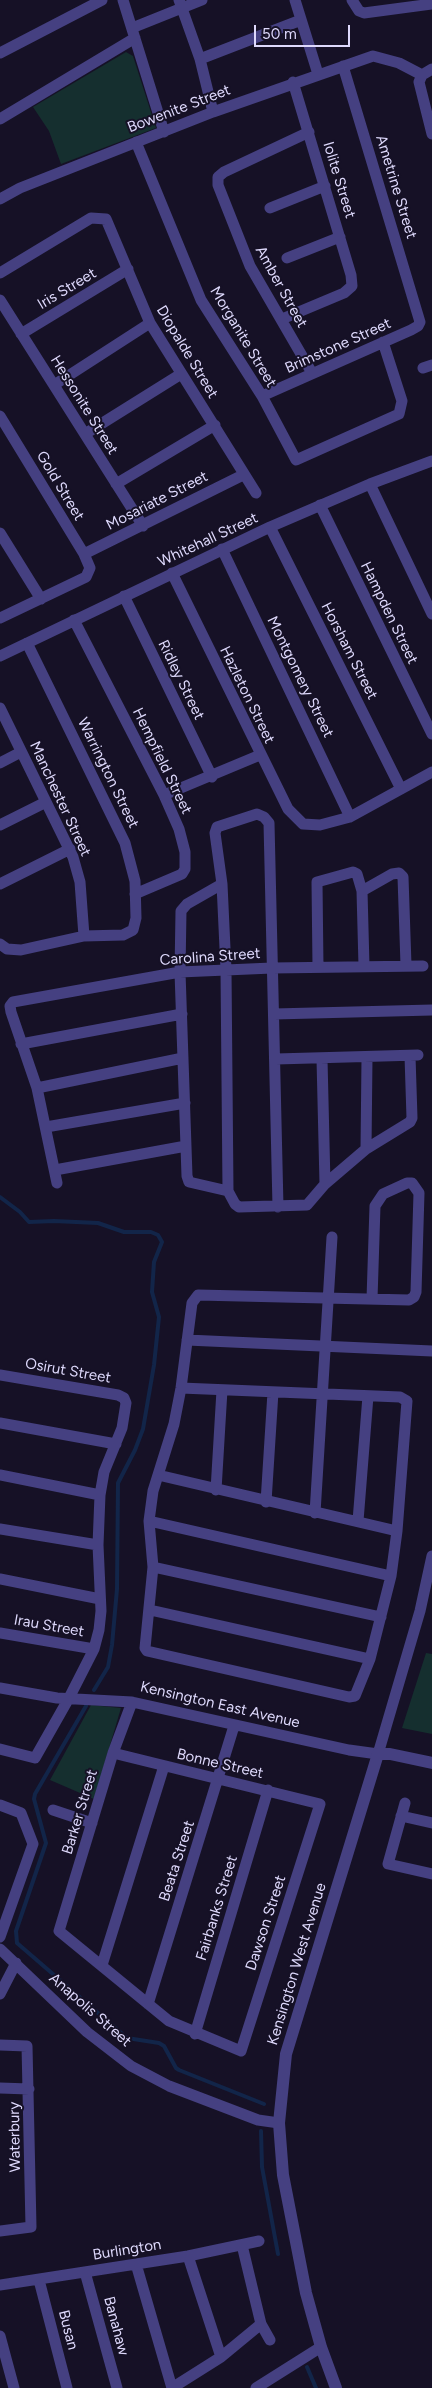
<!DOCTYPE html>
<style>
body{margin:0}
#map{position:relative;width:432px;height:2388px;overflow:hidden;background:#161126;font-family:Figtree,sans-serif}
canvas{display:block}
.scale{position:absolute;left:254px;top:25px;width:96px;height:22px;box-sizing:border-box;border:2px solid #ded9fc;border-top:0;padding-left:6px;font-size:15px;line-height:18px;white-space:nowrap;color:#ded9fc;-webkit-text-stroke:4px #161126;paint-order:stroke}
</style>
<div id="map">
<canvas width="432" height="2388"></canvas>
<div class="scale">50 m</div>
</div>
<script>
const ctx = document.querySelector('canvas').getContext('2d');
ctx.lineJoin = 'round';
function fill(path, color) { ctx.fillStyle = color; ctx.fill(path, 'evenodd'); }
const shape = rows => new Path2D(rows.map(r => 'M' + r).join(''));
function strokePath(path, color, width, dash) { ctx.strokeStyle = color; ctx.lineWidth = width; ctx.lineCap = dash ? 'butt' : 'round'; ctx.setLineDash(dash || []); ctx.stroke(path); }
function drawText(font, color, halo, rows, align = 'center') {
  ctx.font = font + ' Figtree,sans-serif'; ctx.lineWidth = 4; ctx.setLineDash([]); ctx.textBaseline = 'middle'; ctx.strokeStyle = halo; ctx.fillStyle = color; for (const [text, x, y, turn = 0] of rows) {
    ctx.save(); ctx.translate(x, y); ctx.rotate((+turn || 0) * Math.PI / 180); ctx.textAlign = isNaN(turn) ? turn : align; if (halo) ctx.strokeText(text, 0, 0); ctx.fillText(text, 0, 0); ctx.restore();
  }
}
const green = shape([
 [126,52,133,56,156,128,61,164,49,131,33,107],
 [426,1653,432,1654,432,1734,402,1728],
 [91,1705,121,1708,94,1799,50,1780]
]);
const stream = shape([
 [0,1197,20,1212,29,1222,54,1221,98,1223,124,1232,151,1232,158,1235,162,1242,154,1262,152,1292,159,1317,154,1365,143,1429,135,1450,118,1483,117,1589,112,1645,108,1667,94,1690],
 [86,1706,35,1794,34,1799,46,1843,16,1931,17,1943,127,2038,159,2043,164,2046,176,2068,179,2070,264,2104],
 [261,2131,262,2167,278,2254],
 [307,2367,316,2388]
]);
const minor = shape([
 [123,0,164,132],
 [179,0,200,59,213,112],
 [295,0,318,74],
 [352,0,359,11,364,13,432,4],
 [132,28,202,0],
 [0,53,102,0],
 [200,59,301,20],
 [432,69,422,75,419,82,432,134],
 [0,119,135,38],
 [309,132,224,172,218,177,218,185,250,266,312,373],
 [136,142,201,300,262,396,296,460,399,414,402,401,383,342],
 [0,199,20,188,213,112,373,56,399,63,422,75],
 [270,208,325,186],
 [287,258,340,237],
 [0,273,91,218,106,219,150,323,256,493],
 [0,300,143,526],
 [282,319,344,293,352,286,351,275,293,82],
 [21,334,128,269],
 [423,368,432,365],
 [54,385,150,323],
 [262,396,411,330,418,326,420,322,343,66],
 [0,416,84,554,90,568,86,577,0,618],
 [85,434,181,374],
 [116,484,215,425],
 [370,484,432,614],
 [320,505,432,734],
 [270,527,401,789],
 [0,533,41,599],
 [222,549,350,817],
 [84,554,243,475],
 [172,573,288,809,303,824,320,825,350,817,432,772],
 [124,596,212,777],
 [74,620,164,795,179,829,185,852,185,869,182,874,135,894],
 [0,656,270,527,370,484,432,461],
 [0,708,73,857,80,882,84,936],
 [0,763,21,752],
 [164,795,260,755],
 [0,825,46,802],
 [0,884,70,849],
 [222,884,187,904,181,911,180,972,187,1176,189,1182,228,1191,235,1204,239,1207,307,1205,325,1184,366,1149,410,1122,412,1118,410,1056],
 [362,891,392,874,399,873,403,877,406,965],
 [0,944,7,949,21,950,84,936,123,935,133,930,136,918,135,881,125,843,27,643],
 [318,967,317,882,353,872,357,874,362,891,364,966],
 [274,1014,432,1010],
 [21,1044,182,1014],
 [276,1059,418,1055],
 [322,1059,325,1184],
 [37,1088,183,1058],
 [46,1127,185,1103],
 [366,1149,367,1058],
 [55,1170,186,1146],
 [57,1183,37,1088,11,1012,10,1006,13,1002,180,972,272,968,423,966],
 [228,1191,226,970,222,884,215,833,217,827,257,814,264,817,269,823,278,1207],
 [187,1340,432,1351],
 [0,1375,118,1395,124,1398,126,1403,122,1428,104,1472,100,1495,98,1545,101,1611,99,1630,94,1649,69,1698,35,1758,0,1749],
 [181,1388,400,1397,407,1401,397,1531,391,1576,370,1659,355,1696,349,1697,147,1651,145,1648,153,1567,149,1521,153,1491,174,1424,181,1388,192,1303,198,1295,409,1300,414,1297,416,1292,419,1193,412,1183,407,1183,383,1194,375,1206,372,1299],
 [0,1423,116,1444],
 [0,1475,100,1495],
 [158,1475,397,1531],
 [216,1490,222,1390],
 [266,1502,273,1392],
 [315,1513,332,1237],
 [149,1521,391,1576],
 [358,1521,368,1396],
 [0,1529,98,1545],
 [153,1567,381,1617],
 [0,1579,100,1599],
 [150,1610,370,1659],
 [0,1633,94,1649],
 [0,1688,57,1698,132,1702,349,1750,378,1754,420,1611,432,1556],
 [113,1753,320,1804,241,2051,169,2021,59,1931,113,1753,132,1702],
 [405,1803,388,1864,432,1874],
 [0,1805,21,1813,33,1844,0,1937],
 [53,1810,92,1823],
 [401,1816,432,1823],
 [0,1949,87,2032,131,2066,169,2086,258,2120,279,2123],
 [102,1965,164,1766],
 [0,1994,16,1963],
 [148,2004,234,1726],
 [195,2034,268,1790],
 [0,2045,27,2046,31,2227,0,2231],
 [0,2088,29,2089],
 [242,2245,261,2324,270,2340],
 [188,2256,221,2357],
 [136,2264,172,2388],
 [85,2272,117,2388],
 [39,2280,67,2388],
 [0,2285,188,2256,259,2241],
 [0,2336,14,2388],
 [172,2388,221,2357,261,2324],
 [256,2388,321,2347]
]);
const tertiary = shape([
 [336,2388,321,2347,306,2293,283,2175,279,2123,286,2054,378,1754,390,1754,432,1763]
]);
const streetNames = [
 ["Bowenite Street",179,109,-21],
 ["Iolite Street",339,180,73],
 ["Ametrine Street",396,187,73],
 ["Amber Street",281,287,61],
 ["Iris Street",67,289,-31],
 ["Morganite Street",243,337,59],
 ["Brimstone Street",338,346,-24],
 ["Diopalde Street",187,352,59],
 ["Hessonite Street",84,405,58],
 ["Gold Street",60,486,59],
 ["Mosariate Street",157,501,-27],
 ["Whitehall Street",208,540,-25],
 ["Hampden Street",389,613,64],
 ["Horsham Street",349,651,63],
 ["Montgomery Street",300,677,64],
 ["Ridley Street",181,680,64],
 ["Hazleton Street",247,695,64],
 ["Hempfield Street",162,761,64],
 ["Warrington Street",108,773,64],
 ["Manchester Street",60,799,65],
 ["Carolina Street",210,957,-4],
 ["Osirut Street",68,1371,10],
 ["Irau Street",49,1626,10],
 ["Kensington East Avenue",220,1705,13],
 ["Bonne Street",220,1764,13],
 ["Barker Street",80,1812,-73],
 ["Beata Street",177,1861,-72],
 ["Fairbanks Street",217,1908,-73],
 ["Dawson Street",266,1923,-72],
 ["Kensington West Avenue",297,1964,-73],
 ["Anapolis Street",90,2010,41],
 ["Waterbury",15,2137,-91],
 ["Burlington",127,2250,-9],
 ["Banahaw",116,2326,75],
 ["Busan",68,2330,76]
];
fill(green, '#152f2f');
strokePath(stream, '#122549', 4);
strokePath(minor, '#454081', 11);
strokePath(tertiary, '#454081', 12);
drawText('15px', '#ded9fc', '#161126', streetNames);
</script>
